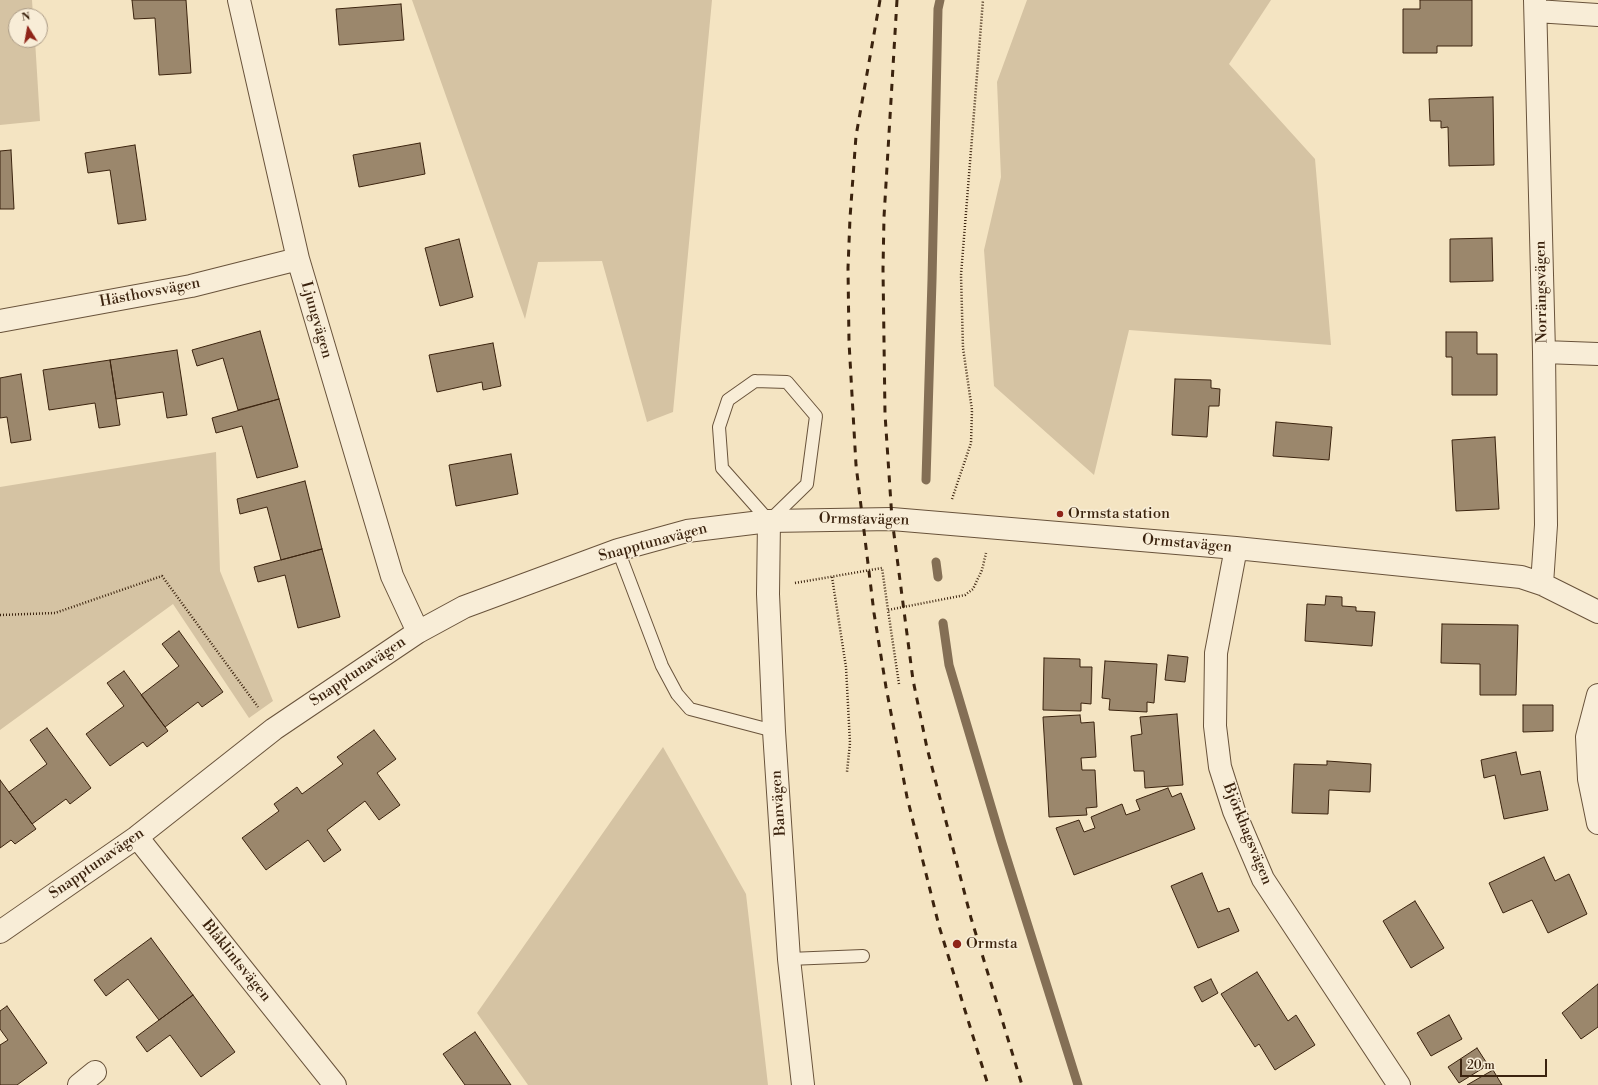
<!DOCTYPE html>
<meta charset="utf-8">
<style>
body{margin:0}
#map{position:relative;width:1598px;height:1085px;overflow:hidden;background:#f4e4c2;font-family:"Libre Bodoni",serif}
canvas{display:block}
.north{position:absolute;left:8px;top:8px;width:40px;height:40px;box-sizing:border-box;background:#f8edd7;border:1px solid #ac9c87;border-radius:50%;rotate:349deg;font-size:11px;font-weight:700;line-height:16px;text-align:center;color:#3b230e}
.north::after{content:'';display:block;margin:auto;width:14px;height:18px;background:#8f2418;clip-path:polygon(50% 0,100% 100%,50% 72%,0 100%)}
.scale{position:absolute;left:1460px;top:1059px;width:87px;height:18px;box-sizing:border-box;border:2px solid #3b230e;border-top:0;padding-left:5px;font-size:12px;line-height:14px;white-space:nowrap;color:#3b230e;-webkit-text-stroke:3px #f8edd7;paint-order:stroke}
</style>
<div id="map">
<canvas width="1598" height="1085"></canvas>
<div class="north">N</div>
<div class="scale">20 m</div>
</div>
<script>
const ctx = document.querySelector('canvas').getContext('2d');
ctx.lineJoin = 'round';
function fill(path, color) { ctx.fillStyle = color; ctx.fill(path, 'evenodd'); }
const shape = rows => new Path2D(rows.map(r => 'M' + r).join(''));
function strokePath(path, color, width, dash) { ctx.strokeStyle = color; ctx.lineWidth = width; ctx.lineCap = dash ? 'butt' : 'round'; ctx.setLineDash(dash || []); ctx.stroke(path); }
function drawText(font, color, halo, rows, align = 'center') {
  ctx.font = font + ' "Libre Bodoni",serif'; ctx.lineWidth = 3; ctx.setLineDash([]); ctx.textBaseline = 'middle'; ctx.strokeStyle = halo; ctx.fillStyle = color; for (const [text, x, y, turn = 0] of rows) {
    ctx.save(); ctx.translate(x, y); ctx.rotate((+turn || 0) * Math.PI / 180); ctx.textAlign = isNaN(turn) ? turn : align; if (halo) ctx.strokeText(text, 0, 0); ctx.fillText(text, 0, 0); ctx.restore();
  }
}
const green = shape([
 [0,0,32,0,33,16,16,16,16,40,35,40,40,121,0,125],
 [412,0,712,0,673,412,647,422,602,261,538,262,525,319],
 [1027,0,1271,0,1229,64,1315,159,1331,345,1129,330,1094,475,994,386,984,250,1001,177,997,82],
 [216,452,220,571,273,701,249,718,173,604,0,730,0,487],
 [663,747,746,894,768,1085,528,1085,477,1013]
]);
const stream = shape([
 [926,480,932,280,938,9,940,0],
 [936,562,938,577],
 [943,623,949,665,1001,840,1078,1085]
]);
const building = shape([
 [132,0,186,0,191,73,159,75,155,18,134,19,132,0],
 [1420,0,1472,0,1472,46,1437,46,1437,53,1403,53,1403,9,1420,9,1420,0],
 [401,4,404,40,339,45,336,9,401,4],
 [1493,97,1494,165,1449,166,1448,127,1441,128,1441,121,1430,121,1429,99,1493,97],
 [420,143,425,174,359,187,353,155,420,143],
 [135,145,146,220,118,224,110,170,88,173,85,153,135,145],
 [11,150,14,209,0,209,0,151,11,150],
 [1492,238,1493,281,1450,282,1450,239,1492,238],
 [459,239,473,297,440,306,425,248,459,239],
 [260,331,279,399,238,410,223,358,197,366,192,350,260,331],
 [1446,332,1477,332,1477,354,1497,354,1497,395,1452,395,1452,357,1446,357,1446,332],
 [493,343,501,386,483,390,482,382,437,392,429,355,493,343],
 [177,350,187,415,167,418,163,392,116,399,110,360,177,350],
 [110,360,120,425,99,428,95,403,49,410,43,370,110,360],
 [21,374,31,440,11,443,7,417,0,418,0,378,21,374],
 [1175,379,1211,380,1211,388,1220,389,1219,406,1209,406,1207,437,1172,435,1175,379],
 [279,399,298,467,257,478,242,426,216,433,212,418,279,399],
 [1276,422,1332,427,1329,460,1273,456,1276,422],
 [1495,437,1499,509,1456,511,1452,440,1495,437],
 [511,454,518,494,456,506,449,465,511,454],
 [305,481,322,549,281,560,267,507,240,514,237,499,305,481],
 [322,549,340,617,298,628,285,575,258,582,254,567,322,549],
 [1326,596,1342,597,1342,606,1356,607,1356,611,1375,612,1372,646,1305,641,1307,604,1325,605,1326,596],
 [1442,624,1518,625,1516,695,1480,695,1480,664,1441,663,1442,624],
 [179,631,223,692,202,707,198,702,165,727,141,695,179,666,162,644,179,631],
 [1168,655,1188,657,1185,682,1165,680,1168,655],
 [1044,658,1080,659,1080,667,1092,667,1091,704,1081,703,1081,711,1043,710,1044,658],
 [1105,661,1157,664,1154,703,1147,702,1147,712,1109,710,1110,699,1102,698,1105,661],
 [124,671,168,731,147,747,143,742,110,766,86,734,124,706,107,683,124,671],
 [1523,705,1553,705,1553,731,1523,732,1523,705],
 [1177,714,1183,785,1145,788,1144,771,1134,771,1131,736,1142,734,1140,717,1177,714],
 [1080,715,1081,723,1094,722,1096,757,1081,758,1082,770,1095,770,1097,807,1086,808,1087,815,1049,817,1043,717,1080,715],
 [47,728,91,788,70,804,66,799,32,824,9,792,47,764,30,740,47,728],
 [374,730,396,759,377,773,400,805,379,820,365,801,327,830,341,850,324,862,308,840,266,870,242,838,279,811,274,804,297,787,302,794,343,764,337,757,374,730],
 [1516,752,1521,775,1540,771,1548,810,1504,819,1495,775,1484,778,1481,760,1516,752],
 [1327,761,1371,764,1370,792,1329,790,1328,814,1292,813,1294,764,1327,765,1327,761],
 [0,780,36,829,15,844,11,840,0,848,0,780],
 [1168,788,1172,797,1181,793,1195,829,1074,875,1056,828,1079,820,1084,832,1095,828,1091,817,1122,804,1126,815,1140,810,1136,800,1168,788],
 [1544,857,1555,881,1569,874,1587,914,1548,933,1532,900,1503,913,1489,883,1544,857],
 [1202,873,1218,912,1229,908,1239,931,1198,948,1171,886,1202,873],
 [1415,901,1444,948,1411,968,1383,921,1415,901],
 [151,938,193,995,159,1020,128,979,106,996,94,980,151,938],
 [1257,972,1288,1021,1296,1015,1315,1045,1275,1070,1259,1044,1255,1047,1221,994,1257,972],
 [1211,979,1218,993,1202,1002,1194,987,1211,979],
 [1598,984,1598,1027,1581,1039,1562,1013,1598,984],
 [193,995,235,1052,201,1077,170,1035,147,1052,136,1037,193,995],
 [7,1006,47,1063,17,1085,0,1085,0,1045,8,1040,0,1029,0,1011,7,1006],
 [1449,1015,1462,1039,1431,1056,1417,1033,1449,1015],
 [475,1032,511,1085,465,1085,443,1054,475,1032],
 [1477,1048,1488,1065,1459,1083,1448,1067,1477,1048],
 [1493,1070,1502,1085,1467,1085,1493,1070]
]);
const path = shape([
 [952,499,971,443,972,410,963,348,961,275,983,0],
 [832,577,846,667,850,743,847,772],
 [795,583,882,568,888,610],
 [0,615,55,613,162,576,258,707],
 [899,684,888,610,965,595,973,589,982,570,986,553]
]);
const service = shape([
 [755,381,787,382,816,416,807,484,769,521,722,468,719,427,728,400,755,381],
 [618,550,662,666,677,694,690,709,774,731],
 [789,959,863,956]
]);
const minor = shape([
 [239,0,298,259,392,576,418,632],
 [1535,0,1544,352,1546,525,1542,584],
 [1536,11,1598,15],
 [0,321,191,286,298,259],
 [1544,352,1598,354],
 [1236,548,1216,653,1215,726,1220,767,1234,811,1263,879,1399,1085],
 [1598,695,1587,737,1589,779,1598,823],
 [137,837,335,1085],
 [0,932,137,837,274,729,418,632,464,607,618,550,687,531,769,521,892,519,1236,548,1521,577,1542,584,1598,612],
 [79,1085,95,1072]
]);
const tertiary = shape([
 [769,521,768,594,774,731,789,959,803,1085]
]);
const rail = shape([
 [880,0,856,136,850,218,848,268,849,342,856,465,874,613,886,687,907,797,939,926,988,1085],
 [897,0,884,217,883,269,885,414,892,519,913,680,927,748,971,918,1022,1085]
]);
const markers = [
 [1060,514,4,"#8f2418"],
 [957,944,5,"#8f2418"]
];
const streetNames = [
 ["Norrängsvägen",1542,292,-91],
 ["Hästhovsvägen",150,293,-11],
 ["Ljungvägen",316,320,74],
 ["Ormstavägen",864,520,1],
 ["Snapptunavägen",653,543,-15],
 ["Ormstavägen",1187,544,5],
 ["Snapptunavägen",358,672,-34],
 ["Banvägen",779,803,-94],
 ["Björkhagsvägen",1247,834,68],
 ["Snapptunavägen",97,864,-35],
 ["Blåklintsvägen",236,961,51]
];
const poiNames = [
 ["Ormsta station",1068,514],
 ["Ormsta",966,944]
];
fill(green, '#d5c3a3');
strokePath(stream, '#846f55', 9);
fill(building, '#9b876c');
strokePath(building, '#3b230e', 1);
strokePath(service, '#69533b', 14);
strokePath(minor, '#69533b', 24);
strokePath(tertiary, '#69533b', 24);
strokePath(path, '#3b230e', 2.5, [1, 2]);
strokePath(service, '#f8edd7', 12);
strokePath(minor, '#f8edd7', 22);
strokePath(tertiary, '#f8edd7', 22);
strokePath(rail, '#3b230e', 3, [7, 7]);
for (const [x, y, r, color] of markers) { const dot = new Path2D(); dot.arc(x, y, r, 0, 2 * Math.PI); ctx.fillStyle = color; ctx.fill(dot); strokePath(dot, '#f8edd7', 1.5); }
drawText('15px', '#3b230e', '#f8edd7', streetNames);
drawText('15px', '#3b230e', '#f8edd7', poiNames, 'left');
</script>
